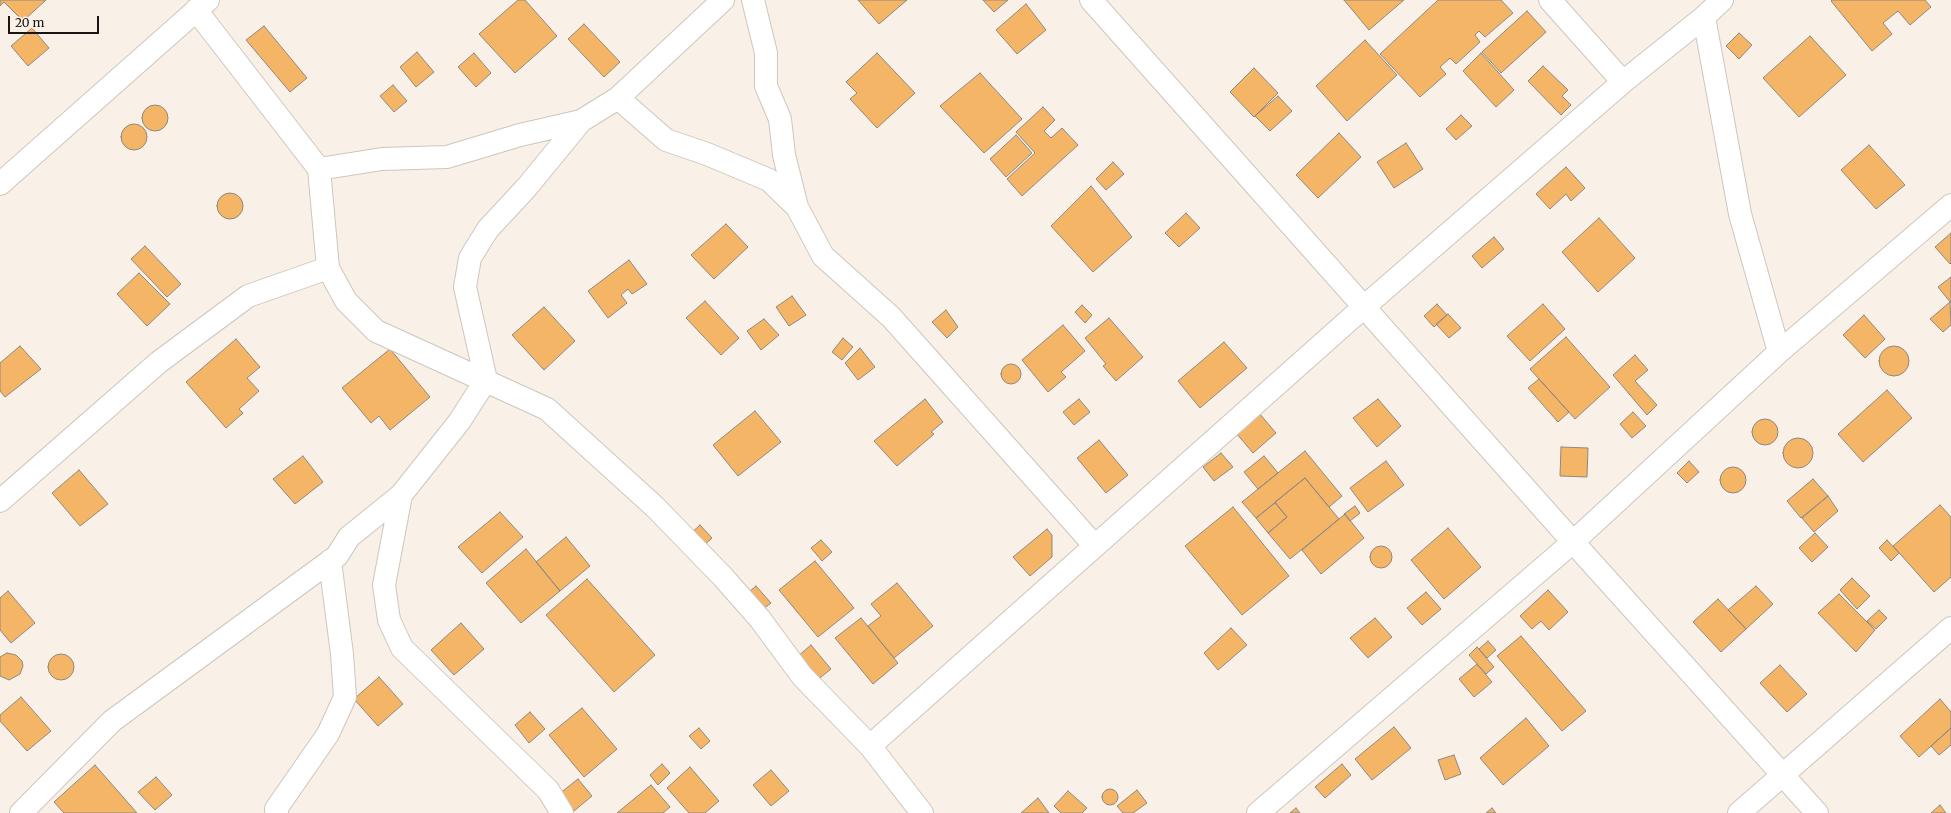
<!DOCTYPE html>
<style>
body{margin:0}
#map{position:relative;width:1951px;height:813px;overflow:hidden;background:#f9f1e8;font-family:Merriweather,serif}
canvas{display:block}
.scale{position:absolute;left:8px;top:16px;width:91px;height:18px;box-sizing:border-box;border:2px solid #181512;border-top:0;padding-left:5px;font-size:12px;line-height:14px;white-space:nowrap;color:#181512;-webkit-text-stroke:3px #f9f1e8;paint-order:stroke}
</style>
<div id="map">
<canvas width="1951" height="813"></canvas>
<div class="scale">20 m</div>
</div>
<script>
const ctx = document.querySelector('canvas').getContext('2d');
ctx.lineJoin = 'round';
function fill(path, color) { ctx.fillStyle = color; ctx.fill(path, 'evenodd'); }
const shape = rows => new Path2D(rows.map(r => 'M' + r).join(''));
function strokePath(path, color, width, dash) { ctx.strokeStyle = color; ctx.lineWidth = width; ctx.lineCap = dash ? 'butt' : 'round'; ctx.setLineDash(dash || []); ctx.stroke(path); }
const building = shape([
 [0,0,46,0,23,21,4,2,0,6,0,0],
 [518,0,525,0,557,36,515,73,479,34,518,0],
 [858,0,907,0,879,24,858,0],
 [983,0,1008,0,994,12,983,0],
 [1344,0,1404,0,1369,30,1344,0],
 [1438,0,1501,0,1513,13,1485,37,1479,31,1475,35,1480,42,1456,64,1450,58,1440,67,1446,74,1420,97,1380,54,1438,0],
 [1832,0,1925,0,1931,7,1910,25,1898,11,1883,23,1892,34,1872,51,1831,1,1832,0],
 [1026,4,1046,30,1017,54,996,30,1026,4],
 [1527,11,1546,32,1501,73,1482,52,1527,11],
 [584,24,620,62,604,77,568,39,584,24],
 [264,26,307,78,290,92,246,40,264,26],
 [32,28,49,48,28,66,11,46,32,28],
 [1739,33,1752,45,1739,59,1726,46,1739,33],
 [1810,36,1846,75,1799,117,1763,78,1810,36],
 [1365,40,1397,75,1347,121,1316,86,1365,40],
 [417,52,434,72,416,87,400,67,417,52],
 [474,53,491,73,476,87,458,67,474,53],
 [877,53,915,93,877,128,850,99,857,93,846,82,877,53],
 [1481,53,1514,90,1496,107,1463,71,1481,53],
 [1543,66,1568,90,1562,96,1571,105,1561,115,1528,81,1543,66],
 [1254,68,1278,93,1254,117,1230,92,1254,68],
 [980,73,1022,119,984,153,940,106,980,73],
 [393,85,407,101,394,112,380,96,393,85],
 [1278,96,1292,111,1270,131,1255,116,1278,96],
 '142 118a13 13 0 1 1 26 0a13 13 0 1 1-26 0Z',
 [1043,107,1055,120,1044,131,1051,138,1062,128,1078,145,1022,196,1007,179,1035,153,1016,132,1043,107],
 [1461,115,1472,126,1456,140,1446,129,1461,115],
 '121 137a13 13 0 1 1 26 0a13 13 0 1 1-26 0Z',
 [1339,133,1361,157,1318,198,1296,175,1339,133],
 [1016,135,1032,153,1006,177,990,159,1016,135],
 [1406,143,1423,169,1394,188,1377,162,1406,143],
 [1869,145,1905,185,1876,209,1841,170,1869,145],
 [1113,162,1124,174,1106,190,1096,179,1113,162],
 [1566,167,1585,188,1571,201,1566,194,1550,209,1536,194,1566,167],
 [1091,186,1132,237,1093,272,1051,226,1091,186],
 '217 206a13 13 0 1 1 26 0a13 13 0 1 1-26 0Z',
 [1186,213,1200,228,1179,247,1165,233,1186,213],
 [1599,218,1635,258,1598,292,1562,252,1599,218],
 [726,224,748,247,714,279,691,255,726,224],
 [1951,233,1951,263,1950,264,1935,247,1951,233],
 [1494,237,1504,249,1482,268,1472,256,1494,237],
 [145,246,181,284,167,297,131,259,145,246],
 [629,260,647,284,632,294,628,289,621,295,627,303,608,318,588,291,629,260],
 [139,273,170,304,147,326,117,294,139,273],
 [1951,277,1951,303,1938,287,1951,277],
 [792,296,806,315,789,326,776,307,792,296],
 [705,301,739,338,721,355,686,318,705,301],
 [1950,302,1951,325,1943,332,1930,319,1950,302],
 [1437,304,1447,315,1434,327,1424,316,1437,304],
 [1543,304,1565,329,1530,361,1507,336,1543,304],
 [1082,305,1092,315,1085,323,1075,312,1082,305],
 [544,307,575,341,544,370,512,335,544,307],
 [946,310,958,327,947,338,932,322,946,310],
 [1448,314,1461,328,1449,338,1436,324,1448,314],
 [1864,315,1885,339,1865,358,1843,335,1864,315],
 [1109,318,1143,357,1116,381,1103,366,1106,364,1085,338,1109,318],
 [764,319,779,335,761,350,747,331,764,319],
 [1063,325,1085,351,1061,372,1066,377,1048,392,1022,360,1063,325],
 [1566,337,1610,387,1575,419,1530,369,1566,337],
 [843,338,853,347,842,360,832,352,843,338],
 [236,339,260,367,247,378,259,391,239,409,243,413,226,428,186,382,236,339],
 [1224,342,1247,368,1200,408,1178,381,1224,342],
 '1879 361a15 15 0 1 1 30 0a15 15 0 1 1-30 0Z',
 [20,346,41,369,5,397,0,391,0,363,20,346],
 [860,348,875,367,858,380,845,363,860,348],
 [390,349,430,397,390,430,379,416,371,423,342,388,390,349],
 [1635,355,1648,370,1635,381,1657,405,1647,415,1613,375,1635,355],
 '1001 374a10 10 0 1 1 20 0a10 10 0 1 1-20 0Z',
 [1539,379,1569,412,1558,422,1528,388,1539,379],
 [1887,390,1912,418,1863,462,1838,434,1887,390],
 [925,399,943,422,931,432,934,434,897,466,874,441,925,399],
 [1079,399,1090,412,1074,425,1063,412,1079,399],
 [1378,399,1401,426,1377,447,1353,418,1378,399],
 [755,411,781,442,738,476,713,445,755,411],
 [1633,412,1646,426,1632,438,1620,424,1633,412],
 [1259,413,1276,433,1253,453,1236,433,1259,413],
 '1752 432a13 13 0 1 1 26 0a13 13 0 1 1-26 0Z',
 '1783 453a15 15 0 1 1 30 0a15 15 0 1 1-30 0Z',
 [1099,440,1128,475,1106,493,1077,458,1099,440],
 [1561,447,1588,448,1587,477,1560,476,1561,447],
 [1305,451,1342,496,1329,507,1305,478,1256,518,1242,502,1305,451],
 [1221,453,1233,467,1214,481,1203,467,1221,453],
 [303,456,323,482,295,504,273,479,303,456],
 [1264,456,1278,473,1258,489,1244,472,1264,456],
 [1386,461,1404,485,1368,512,1350,488,1386,461],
 [1689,461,1699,472,1687,483,1677,473,1689,461],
 '1720 480a13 13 0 1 1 26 0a13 13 0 1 1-26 0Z',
 [79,470,108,504,80,526,52,493,79,470],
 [1305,478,1339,519,1290,559,1268,533,1287,517,1275,502,1305,478],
 [1813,479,1828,496,1801,518,1787,501,1813,479],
 [1828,496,1838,511,1814,532,1802,518,1828,496],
 [1275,503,1287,517,1268,533,1256,518,1275,503],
 [1940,505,1951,517,1951,577,1934,592,1893,546,1940,505],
 [1355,506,1360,513,1350,521,1344,514,1355,506],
 [1233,507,1289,576,1242,615,1185,546,1233,507],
 [500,512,523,537,482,573,458,547,500,512],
 [1345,514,1364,538,1321,574,1302,550,1345,514],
 [700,525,712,538,700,549,688,536,700,525],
 [1448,528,1481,567,1444,599,1411,560,1448,528],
 [1047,529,1052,535,1052,557,1030,576,1013,557,1047,529],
 [1815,533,1828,547,1812,562,1799,548,1815,533],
 [566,537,590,566,560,591,536,562,566,537],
 [821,540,832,552,822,561,811,548,821,540],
 [1887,540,1899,553,1891,561,1879,548,1887,540],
 '1370 557a11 11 0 1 1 22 0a11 11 0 1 1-22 0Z',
 [526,549,560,591,521,623,486,583,526,549],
 [815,561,854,608,818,637,779,590,815,561],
 [1852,578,1870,596,1857,609,1840,590,1852,578],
 [587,579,655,655,614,692,546,615,587,579],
 [897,583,933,626,894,658,868,626,881,616,871,604,897,583],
 [756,586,771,603,759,612,744,596,756,586],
 [1756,586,1773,604,1746,629,1728,610,1756,586],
 [1548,590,1568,612,1549,630,1541,621,1532,629,1520,616,1548,590],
 [8,591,35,623,11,643,0,630,0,598,8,591],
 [1426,592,1441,609,1422,625,1407,608,1426,592],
 [1839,594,1875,630,1856,652,1818,613,1839,594],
 [1718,599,1746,629,1721,652,1693,622,1718,599],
 [1879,610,1887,618,1876,629,1867,621,1879,610],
 [861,618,898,663,873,684,835,638,861,618],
 [1375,618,1392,637,1368,658,1350,638,1375,618],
 [461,623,484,649,454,675,431,650,461,623],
 [1231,628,1247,645,1218,670,1204,653,1231,628],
 [1521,636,1586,711,1562,731,1497,656,1521,636],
 [1488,641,1496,650,1487,658,1479,649,1488,641],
 [811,645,831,669,816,681,797,657,811,645],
 [1477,647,1494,667,1486,674,1469,655,1477,647],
 [7,653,16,655,22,661,23,666,20,674,9,680,0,676,0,657,7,653],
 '48 667a13 13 0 1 1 26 0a13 13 0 1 1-26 0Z',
 [1477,664,1492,682,1474,697,1459,679,1477,664],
 [1780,665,1807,694,1787,712,1760,683,1780,665],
 [379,677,403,704,378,726,354,699,379,677],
 [21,697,51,731,27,751,0,721,0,715,21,697],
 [1940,699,1951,712,1951,728,1919,757,1900,736,1940,699],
 [582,708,617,749,584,777,549,735,582,708],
 [530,712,545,729,529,743,515,725,530,712],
 [1526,718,1549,746,1503,785,1480,758,1526,718],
 [1394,727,1411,748,1372,780,1355,759,1394,727],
 [699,728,710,741,701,749,689,736,699,728],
 [1951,728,1951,745,1939,755,1931,746,1951,728],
 [1454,755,1461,774,1445,780,1438,760,1454,755],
 [662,764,670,773,658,785,650,775,662,764],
 [1342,764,1351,775,1325,798,1315,787,1342,764],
 [95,765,137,813,64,813,54,802,95,765],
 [690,767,719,801,705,813,689,813,667,788,690,767],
 [771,770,789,791,771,806,753,785,771,770],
 [156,777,172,795,155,810,138,792,156,777],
 [578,779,592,796,574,811,559,794,578,779],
 [651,785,670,807,663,813,617,813,651,785],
 '1102 797a8 8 0 1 1 16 0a8 8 0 1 1-16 0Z',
 [1137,790,1147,803,1133,813,1123,813,1117,806,1137,790],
 [1068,791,1087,808,1082,813,1061,813,1054,806,1068,791],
 [1038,798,1049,813,1021,813,1038,798],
 [1940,805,1946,813,1931,813,1940,805],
 [1296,808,1300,813,1290,813,1296,808],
 [1492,808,1496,813,1486,813,1492,808]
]);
const street = shape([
 [753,0,766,53,766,86,780,119,784,155,797,207],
 [1091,0,1573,542,1817,813],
 [1550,0,1623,82],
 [196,10,319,169,328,268,346,301,376,331,547,409,655,507,723,577,760,619,802,676,870,746,922,813],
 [1704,17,1740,214,1779,352],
 [618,98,666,140,707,154,769,180,797,207,823,256,891,317,1094,545],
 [319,169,382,159,447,157,520,135,581,121],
 [0,184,208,0],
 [401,495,384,585,389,620,402,648,548,790,562,813],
 [0,501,159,362,248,296,328,268],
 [870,746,1365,306,1623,82,1704,17,1722,0],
 [21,813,112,721,337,556,349,537,401,495,459,422,486,380,465,287,470,258,488,229,527,187,581,121,618,98,723,0],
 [277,813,276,809,328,734,345,697,342,654,330,561],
 [1258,813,1573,542,1779,352,1951,205],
 [1739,813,1951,628]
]);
fill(building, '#f4b567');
strokePath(building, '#8f8880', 1);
strokePath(street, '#cec6bd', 24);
strokePath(street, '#fff', 22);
</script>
